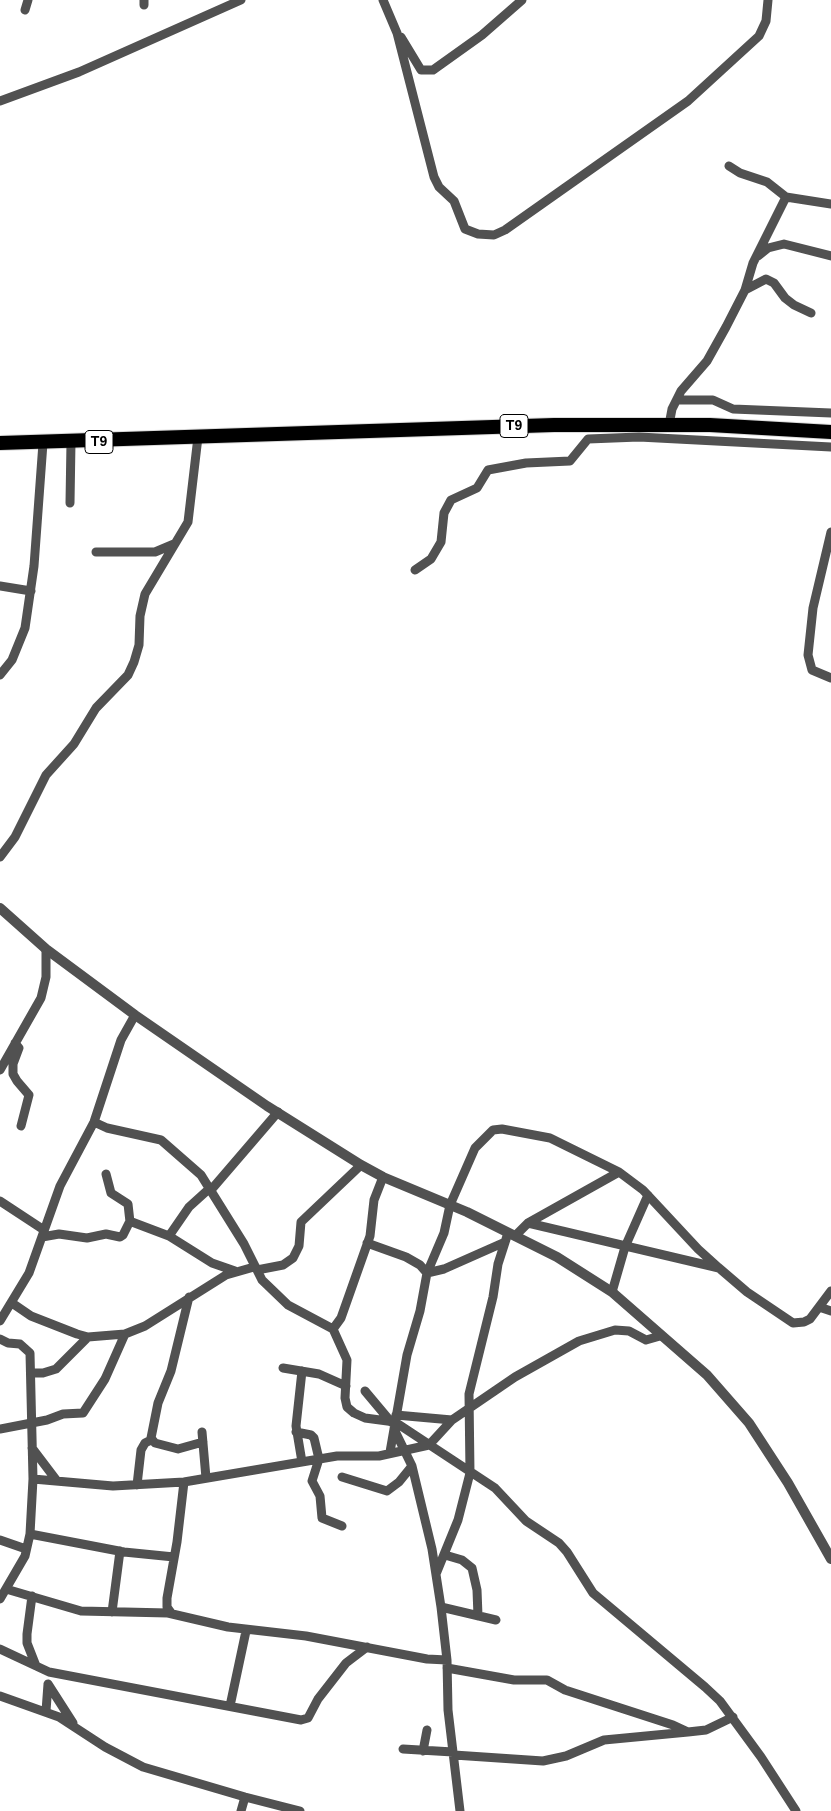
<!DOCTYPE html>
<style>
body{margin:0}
canvas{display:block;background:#fff}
</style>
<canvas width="831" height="1811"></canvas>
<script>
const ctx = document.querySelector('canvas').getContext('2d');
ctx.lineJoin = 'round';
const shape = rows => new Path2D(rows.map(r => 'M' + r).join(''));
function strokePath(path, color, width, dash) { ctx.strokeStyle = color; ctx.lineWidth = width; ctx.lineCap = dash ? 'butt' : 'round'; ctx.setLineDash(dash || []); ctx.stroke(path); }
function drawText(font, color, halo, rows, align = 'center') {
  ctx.font = font + ' Helvetica,sans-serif'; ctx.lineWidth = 5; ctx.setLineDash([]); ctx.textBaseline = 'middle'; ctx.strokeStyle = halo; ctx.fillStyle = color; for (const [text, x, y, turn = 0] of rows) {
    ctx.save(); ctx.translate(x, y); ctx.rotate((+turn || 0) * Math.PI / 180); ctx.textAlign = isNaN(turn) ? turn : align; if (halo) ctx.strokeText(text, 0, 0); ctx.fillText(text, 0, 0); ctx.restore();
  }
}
const minor = shape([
 [144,0,144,5],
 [383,0,397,33,434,177,439,187,454,201,465,229,478,234,494,235,505,230,688,101,759,36,766,21,768,0],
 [25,10,28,0],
 [401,37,421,70,433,70,482,35,522,0],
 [0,101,79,72,241,0],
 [729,166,740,173,767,182,786,197,831,204],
 [758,256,768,248,784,244,831,256],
 [745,290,766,279,774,283,785,298,794,305,811,313],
 [677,400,713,400,733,409,831,413],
 [669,425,672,409,681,391,707,361,726,327,745,290,753,263,786,197],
 [70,503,71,442],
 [831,532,813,608,808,655,812,670,831,678],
 [96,552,155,552,174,544],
 [415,570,431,559,441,542,444,513,451,500,477,488,488,470,526,463,570,461,588,439,639,437,831,447],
 [0,586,31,591],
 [0,675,12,660,25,628,34,566,43,443],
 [0,857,15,837,46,775,74,744,96,708,128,675,134,662,139,645,140,616,145,594,188,522,198,437],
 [15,1043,19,1048,13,1064,13,1074,17,1081,29,1095,21,1126],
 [0,1070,41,998,46,977,46,949],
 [94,1122,107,1128,161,1140,201,1175,244,1244,262,1280,288,1305,333,1329,347,1360,345,1398,347,1407,354,1413,365,1418,395,1422,495,1488,526,1521,559,1543,567,1552,593,1593,705,1687,720,1701,761,1757,796,1811],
 [106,1174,111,1193,128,1204,130,1222],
 [211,1190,278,1112],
 [0,1201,44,1230],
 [528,1223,719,1268,747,1292,793,1323,804,1322,810,1319,831,1291],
 [169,1236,189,1207,210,1188],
 [515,1236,528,1223,619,1172],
 [42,1237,59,1234,87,1238,106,1234,120,1237,123,1235,129,1223,132,1222,169,1236,212,1263,235,1271],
 [367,1243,406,1257,420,1265,427,1273,444,1269,505,1242],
 [257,1270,283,1265,293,1258,299,1246,301,1222,361,1165],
 [612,1292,625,1247,648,1195],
 [189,1297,171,1371,158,1403,151,1438,155,1443,178,1449,203,1442],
 [12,1303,31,1316,77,1334,88,1337,125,1334,145,1326,226,1275,254,1267],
 [819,1307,831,1311],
 [0,1321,29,1273,60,1186,94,1122,121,1040,135,1015],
 [333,1329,341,1318,370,1236,374,1200,383,1177],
 [0,1339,8,1343,20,1344,30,1353,33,1479,30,1534,25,1556,0,1599],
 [283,1368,319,1374,346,1386],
 [31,1373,43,1373,56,1369,88,1337],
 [365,1391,391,1422],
 [396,1415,452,1420,515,1377,579,1341,615,1330,629,1331,646,1340,660,1336],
 [0,1429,47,1420,63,1414,83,1413,105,1379,125,1334],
 [394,1429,412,1466,432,1549,441,1607,447,1660,448,1710,460,1811],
 [202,1432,206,1478],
 [296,1432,311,1435,314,1438,319,1459,312,1481,320,1496,322,1518,342,1526],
 [32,1448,57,1481],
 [390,1452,407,1355,420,1311,427,1273,444,1233,450,1205,475,1148,493,1130,502,1129,550,1138,619,1172,643,1190,698,1249,719,1268],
 [302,1462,296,1426,302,1371],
 [342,1477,387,1491,399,1482,412,1466],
 [33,1479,113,1486,184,1482,337,1456,379,1456,429,1445,452,1420],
 [137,1485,141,1450,145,1443,151,1440],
 [30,1534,124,1552,174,1557],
 [0,1540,26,1549],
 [445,1555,462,1560,472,1568,477,1590,478,1616],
 [436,1574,458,1520,470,1473,469,1394,493,1297,498,1264,508,1233],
 [6,1589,81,1611,168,1613,228,1627,306,1636,427,1659,447,1660],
 [32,1596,27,1634,27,1643,36,1666],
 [441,1607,496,1620],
 [112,1612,120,1551],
 [172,1614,167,1607,167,1598,177,1542,184,1482],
 [0,1649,49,1672,301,1720,308,1718,318,1699,346,1663,367,1647],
 [447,1668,514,1680,547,1680,565,1690,673,1725,688,1732,706,1730,733,1717],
 [48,1684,73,1723],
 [0,1696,59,1717,105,1747,143,1767,245,1797,300,1811],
 [230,1706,246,1631],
 [46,1711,48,1684],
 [403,1749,453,1752],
 [423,1751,427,1730],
 [454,1755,543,1761,566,1756,604,1740,688,1732],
 [241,1811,245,1797]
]);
const tertiary = shape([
 [0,908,46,949,135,1015,267,1106,361,1165,383,1177,467,1212,557,1257,612,1292,707,1375,749,1423,788,1483,831,1559]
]);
const trunk = shape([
 [0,443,554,425,710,425,831,432]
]);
const shields = [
 [514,426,28],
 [99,442,28]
];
const shieldNames = [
 ["T9",514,426],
 ["T9",99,442]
];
strokePath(trunk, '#dbdbdb', 16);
strokePath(minor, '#515151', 9);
strokePath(tertiary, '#515151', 10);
strokePath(trunk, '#000', 14);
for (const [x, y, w] of shields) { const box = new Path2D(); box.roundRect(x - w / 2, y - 11.5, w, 23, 4); ctx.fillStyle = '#fff'; ctx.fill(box); strokePath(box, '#000', 1); }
drawText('bold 14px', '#000', null, shieldNames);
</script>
